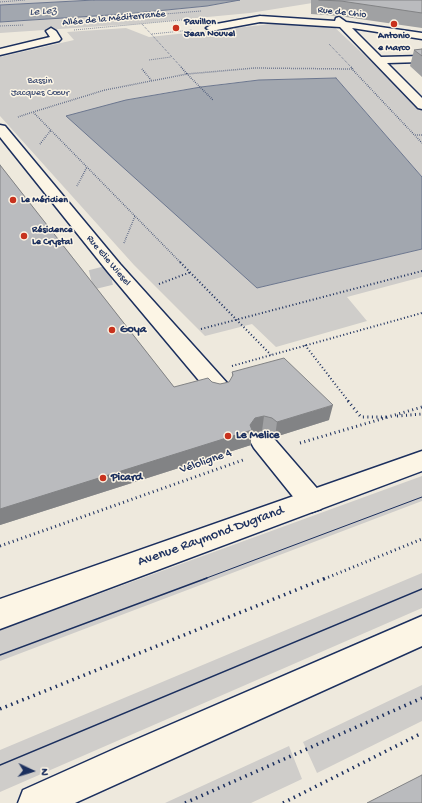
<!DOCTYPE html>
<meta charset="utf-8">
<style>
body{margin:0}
#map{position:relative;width:422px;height:803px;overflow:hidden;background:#eee9dd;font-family:"Gochi Hand",sans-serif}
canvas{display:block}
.north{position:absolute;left:12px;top:751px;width:40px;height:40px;-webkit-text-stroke:3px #fcf5e5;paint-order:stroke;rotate:94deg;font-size:11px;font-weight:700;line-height:16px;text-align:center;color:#1b2f5e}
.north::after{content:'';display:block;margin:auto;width:14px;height:18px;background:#1b2f5e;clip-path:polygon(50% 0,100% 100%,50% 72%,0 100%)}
</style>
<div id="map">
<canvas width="422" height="803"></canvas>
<div class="north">N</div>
</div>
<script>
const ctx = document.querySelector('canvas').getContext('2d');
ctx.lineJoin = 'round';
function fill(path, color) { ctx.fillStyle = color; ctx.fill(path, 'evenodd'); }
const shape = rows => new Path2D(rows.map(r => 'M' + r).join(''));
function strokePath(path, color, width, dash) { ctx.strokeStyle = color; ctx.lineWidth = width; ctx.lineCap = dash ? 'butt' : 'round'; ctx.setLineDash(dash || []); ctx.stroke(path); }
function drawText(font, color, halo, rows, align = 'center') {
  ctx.font = font + ' "Gochi Hand",sans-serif'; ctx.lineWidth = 3; ctx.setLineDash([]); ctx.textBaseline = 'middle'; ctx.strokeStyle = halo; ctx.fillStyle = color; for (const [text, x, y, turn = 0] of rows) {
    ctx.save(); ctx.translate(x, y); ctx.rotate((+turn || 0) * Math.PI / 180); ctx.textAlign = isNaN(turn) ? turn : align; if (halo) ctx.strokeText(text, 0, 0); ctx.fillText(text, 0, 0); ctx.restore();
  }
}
const green = shape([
 [0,0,94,0,0,5],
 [240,0,331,0,250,13,133,24,0,33,0,22,126,14,207,6],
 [267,21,331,24,422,109,422,177,336,78,259,80,229,83,175,91,126,100,257,288,422,249,422,277,347,297,367,321,276,347,252,324,205,336,134,265,0,116,0,57,74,40,67,32,126,28,149,37,263,25,267,24],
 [422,476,422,501,0,661,0,630],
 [422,573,422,608,0,792,0,750],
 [422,685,422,721,317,773,303,742],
 [289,746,302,779,251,803,165,803]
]);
const water = shape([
 [94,0,240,0,207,6,126,14,0,22,0,5,94,0],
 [336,78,422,177,422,249,257,288,66,116,126,100,201,87,259,80,336,78]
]);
const minorTunnel = shape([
 [62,287,119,273]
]);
const pathFar4 = shape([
 [0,2,25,0],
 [69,22,201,11],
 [142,24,182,68],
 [0,26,24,25],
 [74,30,192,19],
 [152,34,192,30],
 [329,44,352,68],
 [149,60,171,57]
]);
const pathFar3 = shape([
 [181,67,187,74,255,68,352,69,422,143],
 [351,67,353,69],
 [142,69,151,80],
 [18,117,33,112],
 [415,135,422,135],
 [40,144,51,130],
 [77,186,87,167],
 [124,243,135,216],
 [181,263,33,112,105,90,187,74,213,100]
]);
const pathFar2 = shape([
 [180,262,271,355],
 [159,284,191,272],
 [201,329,422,271],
 [305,345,349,402],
 [232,366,422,313]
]);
const pathFar1 = shape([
 [348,401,361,417,388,417],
 [397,416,422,414],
 [300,443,422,407],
 [0,546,243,460],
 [324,579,422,539]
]);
const path = shape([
 [0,709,326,578],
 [185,803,422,698],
 [283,803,422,733]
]);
const minor = shape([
 [260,16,335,21,336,18,339,17,346,22,422,33,422,39,352,28,381,57,422,56,422,62,387,63,422,98,422,109,418,108,340,27,260,22,211,31,206,28,211,25,260,16],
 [51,28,56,31,61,39,59,41,0,55,0,49,50,37,46,31,51,28],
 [0,125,5,126,120,264,228,384,231,390,228,396,220,398,212,396,108,272,0,137,0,125],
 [262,432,270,434,321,493,325,501,321,509,312,512,303,509,254,448,250,441,254,434,262,432]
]);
const major = shape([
 [422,451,422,471,0,629,0,599,422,451],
 [422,616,422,646,75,803,18,803,23,790,121,746,422,616]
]);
const tramFar1 = shape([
 [204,579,422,497]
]);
const tram = shape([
 [0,655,207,578],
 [0,765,422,589]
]);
const wall = shape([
 [311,0,422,0,422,28,339,16,311,14],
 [422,49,422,77,410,66,414,50],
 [0,165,174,387,212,382,220,384,229,382,232,378,232,372,329,420,275,437,270,433,262,431,254,433,251,436,251,445,0,525]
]);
const shadedWall = shape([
 [333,405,329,420,275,437,277,422],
 [264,416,262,431,254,433,251,436,251,445,0,525,0,509,250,425,255,418]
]);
const building = shape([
 [319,0,422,0,422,13,341,1,319,0],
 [422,49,422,56,414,50,422,49],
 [0,165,174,387,208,378,212,382,220,384,229,382,233,375,232,372,284,358,333,405,277,422,272,418,264,416,255,418,250,425,252,430,0,509,0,165],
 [422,775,422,803,367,803,422,775]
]);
const markers = [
 [394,24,4,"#c8321e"],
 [176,28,4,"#c8321e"],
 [13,200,4,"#c8321e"],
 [24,236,4,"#c8321e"],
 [112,330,4,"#c8321e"],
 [228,436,4,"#c8321e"],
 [103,478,4,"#c8321e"]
];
const farStreetnames = [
 ["Rue de Chio",342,13,6],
 ["Allée de la Méditerranée",114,19,-5],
 ["Rue Elie Wiesel",108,261,50]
];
const farPoinames = [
 ["Pavillon",184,22],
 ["Jean Nouvel",184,34],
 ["Antonio",394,36,"center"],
 ["e Marco",394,48,"center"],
 ["Le Méridien",21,200],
 ["Résidence",32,230],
 ["Le Crystal",32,242]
];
const farParknames = [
 ["Bassin",40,81],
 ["Jacques Cœur",40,93]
];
const farWaternames = [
 ["Le Lez",43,12,-5]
];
const poiNames = [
 ["Goya",120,330],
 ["Le Melice",236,436],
 ["Picard",111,478]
];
const streetNames = [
 ["Véloligne 4",206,462,-19]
];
const nearStreetnames = [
 ["Avenue Raymond Dugrand",211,537,-20]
];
fill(green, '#cfcdca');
fill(water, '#a2a7af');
strokePath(water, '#6c778f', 1);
strokePath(minorTunnel, '#c4c4c4', 20, [20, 10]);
strokePath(minor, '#1b2f5e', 3);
strokePath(major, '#1b2f5e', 3);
strokePath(pathFar4, '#1b2f5e', 1, [0.5, 1.5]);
strokePath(pathFar3, '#1b2f5e', 1.5, [0.5, 1.5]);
strokePath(pathFar2, '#1b2f5e', 2, [1, 2.5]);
strokePath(pathFar1, '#1b2f5e', 3, [1, 3.5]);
strokePath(path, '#1b2f5e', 3.5, [1.5, 4.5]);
fill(minor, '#fcf5e5');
fill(major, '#fcf5e5');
strokePath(tramFar1, '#1b2f5e', 1);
strokePath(tram, '#1b2f5e', 1.5);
fill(wall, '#a0a1a3');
fill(shadedWall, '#828385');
fill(building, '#babbbe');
strokePath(building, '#828385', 1);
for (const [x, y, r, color] of markers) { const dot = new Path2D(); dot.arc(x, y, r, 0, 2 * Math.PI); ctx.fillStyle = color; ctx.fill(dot); strokePath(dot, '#fcf5e5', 1.5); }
drawText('10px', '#1b2f5e', '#fcf5e5', farStreetnames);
drawText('bold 10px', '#1b2f5e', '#fcf5e5', farPoinames, 'left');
drawText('10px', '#485679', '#fcf5e5', farParknames);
drawText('italic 11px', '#445376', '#fcf5e5', farWaternames);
drawText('bold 12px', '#1b2f5e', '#fcf5e5', poiNames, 'left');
drawText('12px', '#1b2f5e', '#fcf5e5', streetNames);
drawText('14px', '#1b2f5e', '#fcf5e5', nearStreetnames);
</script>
